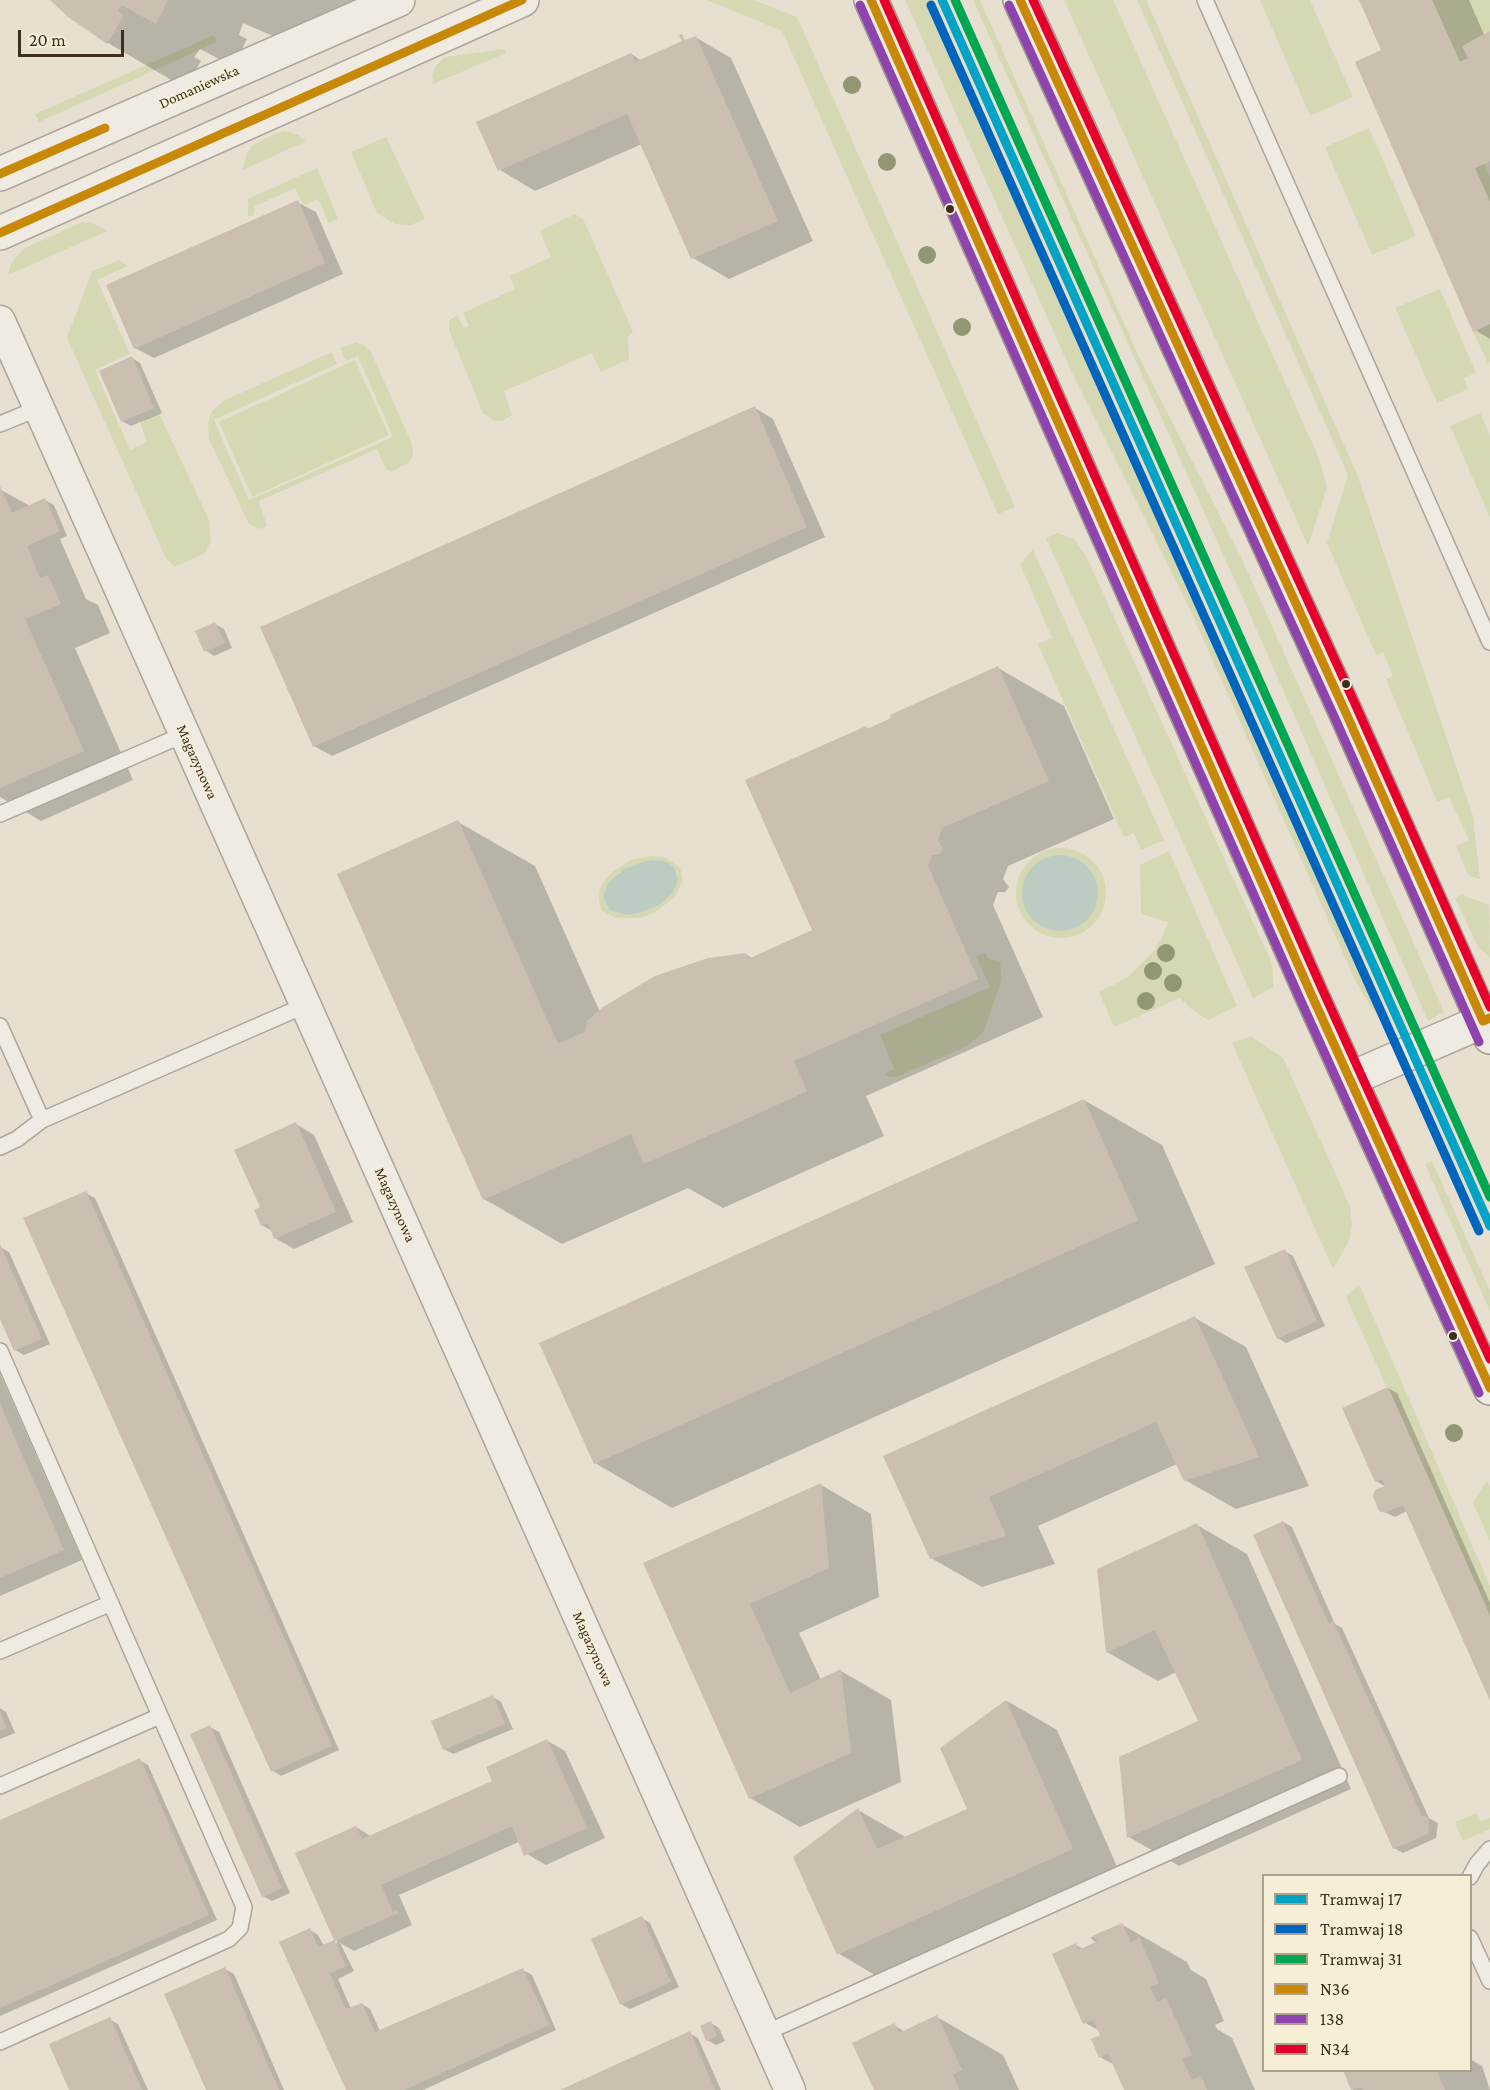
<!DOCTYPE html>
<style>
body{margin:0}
#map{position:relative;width:1490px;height:2090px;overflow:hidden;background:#e7e0d1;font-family:"Crimson Pro",serif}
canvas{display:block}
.legend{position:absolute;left:1262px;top:1874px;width:210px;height:198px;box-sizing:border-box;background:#f7eed8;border:2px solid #ada18e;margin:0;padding:8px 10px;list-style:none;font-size:18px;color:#3d2e20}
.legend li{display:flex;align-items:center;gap:12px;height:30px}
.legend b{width:30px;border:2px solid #ada18e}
.scale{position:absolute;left:18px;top:30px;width:106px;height:27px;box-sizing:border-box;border:3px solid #3d2e20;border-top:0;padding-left:8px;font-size:18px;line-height:21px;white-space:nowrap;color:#3d2e20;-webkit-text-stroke:4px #f7eed8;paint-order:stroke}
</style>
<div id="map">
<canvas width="1490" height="2090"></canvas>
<ul class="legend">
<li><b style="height:8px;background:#03a3c5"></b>Tramwaj 17</li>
<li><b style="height:8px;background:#0065bd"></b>Tramwaj 18</li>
<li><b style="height:8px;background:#00a651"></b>Tramwaj 31</li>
<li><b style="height:8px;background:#c88808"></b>N36</li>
<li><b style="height:8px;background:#8e44ad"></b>138</li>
<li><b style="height:8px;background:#e4002b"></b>N34</li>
</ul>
<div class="scale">20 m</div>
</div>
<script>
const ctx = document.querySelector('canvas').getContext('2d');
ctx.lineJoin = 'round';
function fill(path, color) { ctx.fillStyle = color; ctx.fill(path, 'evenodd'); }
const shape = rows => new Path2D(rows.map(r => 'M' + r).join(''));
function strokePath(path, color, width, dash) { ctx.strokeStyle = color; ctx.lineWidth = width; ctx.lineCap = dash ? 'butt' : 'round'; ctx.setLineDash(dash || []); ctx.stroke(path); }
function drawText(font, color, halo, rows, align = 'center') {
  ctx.font = font + ' "Crimson Pro",serif'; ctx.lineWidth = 4.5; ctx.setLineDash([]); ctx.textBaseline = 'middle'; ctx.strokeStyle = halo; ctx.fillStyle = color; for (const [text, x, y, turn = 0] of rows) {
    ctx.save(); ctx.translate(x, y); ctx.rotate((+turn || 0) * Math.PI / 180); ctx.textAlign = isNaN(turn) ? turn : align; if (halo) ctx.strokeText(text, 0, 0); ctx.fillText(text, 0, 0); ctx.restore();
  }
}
const green = shape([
 [707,0,753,0,797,17,1015,507,998,514,782,31],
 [905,0,934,0,1092,361,1392,1023,1372,1009,1354,978,1188,605,1072,373],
 [973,0,980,0,1139,357,1242,559,1411,937,1444,1012,1428,1021,1245,603],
 [1064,0,1113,0,1319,458,1327,487,1308,546],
 [1137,0,1146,0,1357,474,1473,816,1480,879,1469,876,1456,846,1469,840,1449,797,1437,802,1386,679,1393,676,1383,652,1376,655,1327,543,1348,475],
 [1260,0,1310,0,1353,97,1310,116],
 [1432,0,1490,0,1490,31,1463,46,1468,58,1460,62],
 [214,35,217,42,39,122,35,114],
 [505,49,506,53,433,84,432,75,436,66,445,57],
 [1369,128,1416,236,1372,255,1325,147],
 [285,131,298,135,306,141,243,170,246,155,252,146,274,134],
 [386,137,425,219,411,225,395,224,377,213,351,152],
 [1484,163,1490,177,1490,202,1475,168],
 [317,168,338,219,329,223,318,199,303,205,295,188,255,206,253,216,248,216,248,199],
 [575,214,583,219,633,332,628,337,629,359,601,372,592,353,504,391,512,415,502,421,494,421,483,413,449,330,449,321,457,315,464,328,469,326,463,313,515,289,510,276,551,257,540,231],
 [82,222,94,224,107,231,8,275,11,264,23,249],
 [120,260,128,266,97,280,130,354,95,370,130,450,147,442,140,422,159,413,209,520,211,541,204,554,174,567,166,558,67,338,92,271],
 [1440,289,1476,373,1464,378,1468,389,1437,403,1395,308],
 [1490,324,1490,362,1488,363,1473,332],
 [356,343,364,345,371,352,412,444,413,456,408,463,391,472,386,469,377,449,259,501,267,526,261,529,249,524,209,439,208,423,212,411,223,401,332,352,337,364,214,420,249,500,393,437,358,356,346,361,340,348],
 [355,360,389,435,252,497,219,422],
 [1480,413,1490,436,1490,517,1450,426],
 [1058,533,1075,540,1086,556,1270,959,1273,970,1273,987,1253,998,1046,538],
 [1033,550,1164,840,1141,850,1134,833,1124,837,1038,644,1052,638,1020,564],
 '1016 893a45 45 0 1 1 90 0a45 45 0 1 1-90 0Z',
 [1169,851,1237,1006,1208,1020,1190,1008,1180,998,1114,1027,1099,992,1127,978,1154,951,1161,939,1168,922,1141,914,1140,865],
 [651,856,665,857,680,868,683,881,675,897,654,913,640,918,616,918,601,910,599,899,600,888,611,873,631,860],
 [650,860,658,860,677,871,678,880,661,904,643,912,620,914,618,873],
 [1462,895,1489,905,1490,958,1478,947,1455,898],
 [985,953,989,959,1000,961,1002,980,983,1033,967,1046,899,1076,889,1077,884,1074,894,1069,880,1035,990,987,976,956],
 [1251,1036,1283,1058,1350,1206,1352,1224,1349,1241,1333,1269,1232,1043],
 [1432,1161,1490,1291,1490,1311,1425,1164],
 [1359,1284,1490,1586,1490,1617,1346,1297],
 [1487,1480,1490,1487,1490,1541,1473,1503],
 [1477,1813,1481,1821,1490,1818,1490,1829,1463,1841,1455,1822]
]);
const water = shape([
 '1022 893a38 38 0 1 1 76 0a38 38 0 1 1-76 0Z',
 [650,860,665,861,675,868,678,880,673,892,661,904,643,912,626,915,610,910,603,897,608,884,624,869]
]);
const shadow = shape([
 [53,0,358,0,275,37,243,23,239,35,247,39,234,67,200,49,194,57,201,61,185,88,108,43,69,16],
 [1360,0,1469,0,1485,37,1490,34,1490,339,1475,330,1383,51],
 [695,37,731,58,813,241,729,279,693,258,642,144,535,191,500,170,631,54,642,61],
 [297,202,316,212,343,274,154,358,135,348],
 [132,358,140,363,162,413,131,426,122,421],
 [755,408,773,419,825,537,332,756,314,746],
 [1,490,30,506,45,500,54,505,67,536,60,539,86,599,98,605,110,633,75,648,133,780,41,821,0,797],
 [215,624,224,629,232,648,214,656,205,650],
 [998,668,1064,706,1114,819,1008,866,1003,879,1009,887,1005,892,998,892,993,905,1043,1017,866,1096,884,1136,723,1208,688,1188,562,1244,484,1199,458,822,535,866,600,1012,745,954,752,958,814,931,865,727,869,729],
 [1084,1100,1162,1145,1215,1264,672,1508,595,1463],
 [296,1124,314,1135,353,1222,294,1249,275,1238,273,1232,262,1225,262,1208],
 [86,1193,95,1198,339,1750,281,1776,273,1771],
 [0,1247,9,1252,50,1344,24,1355,15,1350,0,1316],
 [1284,1251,1293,1256,1325,1326,1286,1343,1278,1338],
 [1195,1318,1246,1347,1309,1486,1236,1509,1185,1480,1177,1464,1038,1526,1055,1564,982,1587,931,1558,885,1457],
 [0,1374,82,1560,0,1596],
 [1388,1388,1397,1393,1490,1603,1490,1697,1407,1511,1395,1517,1380,1510,1386,1487,1376,1481],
 [821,1485,871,1514,879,1597,799,1633,821,1680,841,1671,891,1700,901,1782,800,1827,750,1798,645,1564],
 [1283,1522,1292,1527,1335,1624,1342,1628,1429,1818,1438,1823,1436,1838,1403,1853,1394,1848],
 [1197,1525,1247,1554,1351,1789,1179,1866,1129,1837,1200,1721,1176,1672,1158,1681,1107,1652],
 [493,1697,501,1702,513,1729,453,1754,444,1749],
 [1007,1701,1057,1730,1122,1878,888,1983,838,1953,858,1810,907,1838,969,1810],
 [0,1708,6,1712,15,1733,0,1739],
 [210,1727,219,1732,290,1893,272,1901,263,1896],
 [546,1740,565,1751,605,1838,546,1865,527,1854,521,1841,399,1895,412,1925,354,1951,340,1943,354,1971,338,1979,351,2009,362,2004,370,2009,380,2031,523,1970,532,1975,556,2030,423,2090,347,2090,310,1930,318,1935,324,1946,333,1941,338,1944,297,1854,356,1827,372,1837,494,1782],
 [139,1760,148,1765,217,1920,0,2016,0,1821],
 [642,1918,650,1923,679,1987,630,2009,621,2004],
 [1121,1924,1187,1962,1191,1970,1206,1979,1224,2021,1215,2025,1217,2029,1232,2038,1255,2090,1126,2090,1115,2065,1100,2057,1102,2036,1100,2031,1085,2023,1076,1945,1083,1949,1097,1943,1090,1938],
 [225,1969,234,1974,284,2090,208,2090],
 [937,2017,1003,2055,1019,2090,875,2090,894,2025,905,2032],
 [109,2019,118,2024,148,2090,71,2090],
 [711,2023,719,2028,725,2041,716,2045,707,2040],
 [689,2033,698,2038,721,2090,563,2090],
 [1470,2059,1482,2066,1490,2090,1353,2090,1344,2070,1470,2070]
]);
const building = shape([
 [50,0,168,0,156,24,122,5,118,11,124,15,107,44,68,17],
 [1359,0,1432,0,1460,62,1468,58,1462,46,1490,31,1490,161,1475,168,1490,202,1490,324,1473,332,1355,62,1381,50],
 [682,34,685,40,696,36,778,221,691,259,627,114,498,171,476,122,631,53,635,62,682,41,679,35],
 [298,200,325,263,134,349,106,285],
 [132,356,154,408,121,422,99,371],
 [755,406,807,527,313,747,260,627],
 [0,486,12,513,45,498,60,531,27,546,40,578,48,575,61,604,25,619,84,751,0,788],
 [215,622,225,643,204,652,195,631],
 [998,666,1049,781,942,828,938,840,943,849,938,855,932,855,928,866,978,979,794,1061,807,1091,735,1124,644,1164,631,1134,483,1200,337,874,458,820,558,1044,586,1031,587,1021,603,1007,655,976,708,958,746,953,748,959,812,930,745,780,866,726,867,729,891,718,890,715],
 [1084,1099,1138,1220,594,1464,539,1343],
 [296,1122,336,1212,274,1239,268,1223,261,1226,254,1210,260,1207,234,1150],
 [86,1191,332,1746,271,1772,23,1218],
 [0,1244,42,1339,14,1351,0,1319],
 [1285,1249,1317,1321,1277,1339,1244,1267],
 [1195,1316,1259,1457,1184,1481,1156,1422,989,1497,1006,1536,930,1559,883,1456],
 [1388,1387,1490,1615,1490,1701,1403,1505,1385,1513,1379,1511,1373,1496,1375,1490,1385,1486,1382,1479,1375,1482,1342,1408],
 [0,1404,64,1550,0,1578],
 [821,1483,829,1568,750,1604,790,1693,841,1669,851,1753,749,1799,643,1563],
 [1283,1521,1329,1624,1333,1621,1422,1816,1429,1817,1428,1834,1393,1849,1253,1535],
 [1197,1523,1302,1760,1127,1838,1119,1757,1198,1721,1155,1630,1106,1653,1097,1569],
 [493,1695,505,1724,443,1750,431,1721],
 [1006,1700,1073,1849,837,1955,793,1857,858,1808,877,1849,967,1809,940,1748],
 [0,1711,7,1728,0,1731],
 [210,1725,282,1888,262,1897,190,1734],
 [547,1739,587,1828,524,1856,512,1826,381,1885,393,1912,397,1910,398,1913,335,1941,346,1966,330,1974,346,2009,362,2003,375,2032,523,1968,549,2025,404,2090,346,2090,279,1942,310,1928,318,1947,334,1940,295,1853,356,1826,362,1839,492,1781,486,1767],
 [140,1758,209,1915,0,2008,0,1820],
 [642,1916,671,1982,620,2005,591,1939],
 [1122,1923,1131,1943,1139,1937,1159,1983,1150,1987,1157,2002,1166,1998,1192,2055,1182,2059,1192,2080,1201,2076,1207,2090,1124,2090,1108,2054,1099,2058,1091,2039,1100,2035,1093,2020,1083,2024,1052,1954,1076,1943,1078,1950,1098,1941,1092,1936],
 [225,1967,279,2090,206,2090,164,1994],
 [937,2015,962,2070,953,2074,959,2090,874,2090,852,2043,894,2023,899,2033],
 [110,2017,142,2090,69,2090,49,2044],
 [711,2021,717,2036,706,2041,700,2026],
 [690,2031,715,2090,560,2090],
 [1343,2070,1436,2070,1445,2090,1363,2090,1361,2087,1351,2090]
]);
const service = shape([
 [1205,0,1490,642],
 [0,424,39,408],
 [0,814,185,734],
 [0,1026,42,1120,306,1005],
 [0,1147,17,1139,42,1120],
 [0,1351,244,1907,240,1928,229,1939,0,2042],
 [0,1651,111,1603],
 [0,1786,160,1716],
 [1470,1877,1477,1864,1490,1849],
 [1470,1938,1490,1981],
 [765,2033,1339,1776]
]);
const minor = shape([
 [0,321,790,2090]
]);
const tertiary = shape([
 [0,174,398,0],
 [0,233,522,0],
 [1350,1079,1490,1018]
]);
const secondary = shape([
 [871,0,1312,996,1490,1388],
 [1020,0,1345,711,1490,1037]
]);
const bus1 = shape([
 [871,0,1312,996,1490,1388],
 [1020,0,1345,711,1483,1021,1490,1018],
 [0,174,105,128],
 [0,233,522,0]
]);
const bus2 = shape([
 [860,5,1301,1001,1479,1393],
 [1009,5,1334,716,1479,1042]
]);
const bus3 = shape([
 [884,0,1323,991,1490,1359],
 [1033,0,1356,706,1490,1007]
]);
const tram1 = shape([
 [942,0,1490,1226]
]);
const tram2 = shape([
 [931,5,1479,1231]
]);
const tram3 = shape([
 [955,0,1490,1197]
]);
const trees = [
 [852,85],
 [887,162],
 [927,255],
 [962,327],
 [1166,953],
 [1153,971],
 [1173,983],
 [1146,1001],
 [1454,1433]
];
const markers = [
 [950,209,5,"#3d2e20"],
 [1346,684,5,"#3d2e20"],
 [1453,1336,5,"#3d2e20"]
];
const streetNames = [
 ["Domaniewska",199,87,-24],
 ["Magazynowa",197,762,66],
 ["Magazynowa",395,1205,66],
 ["Magazynowa",593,1649,66]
];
fill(green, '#d6d7b3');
fill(water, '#bcccc2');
fill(shadow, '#0003');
fill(building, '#cbbfb2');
strokePath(service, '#ada599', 18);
strokePath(minor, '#ada599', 33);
strokePath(tertiary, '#ada599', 36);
strokePath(secondary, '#9c958a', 36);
strokePath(service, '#efebe3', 15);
strokePath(minor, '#efebe3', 30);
strokePath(tertiary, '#efebe3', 33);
strokePath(secondary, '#efebe3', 33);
strokePath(bus1, '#c88808', 9);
strokePath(bus2, '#8e44ad', 9);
strokePath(bus3, '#e4002b', 9);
strokePath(tram1, '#03a3c5', 9);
strokePath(tram2, '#0065bd', 9);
strokePath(tram3, '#00a651', 9);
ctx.fillStyle = '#929673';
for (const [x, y] of trees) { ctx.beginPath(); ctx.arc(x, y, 9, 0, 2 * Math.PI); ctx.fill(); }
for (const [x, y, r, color] of markers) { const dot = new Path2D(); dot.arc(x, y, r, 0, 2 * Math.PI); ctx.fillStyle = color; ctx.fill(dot); strokePath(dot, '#f7eed8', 2); }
drawText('15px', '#3d2e20', '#f7eed8', streetNames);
</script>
